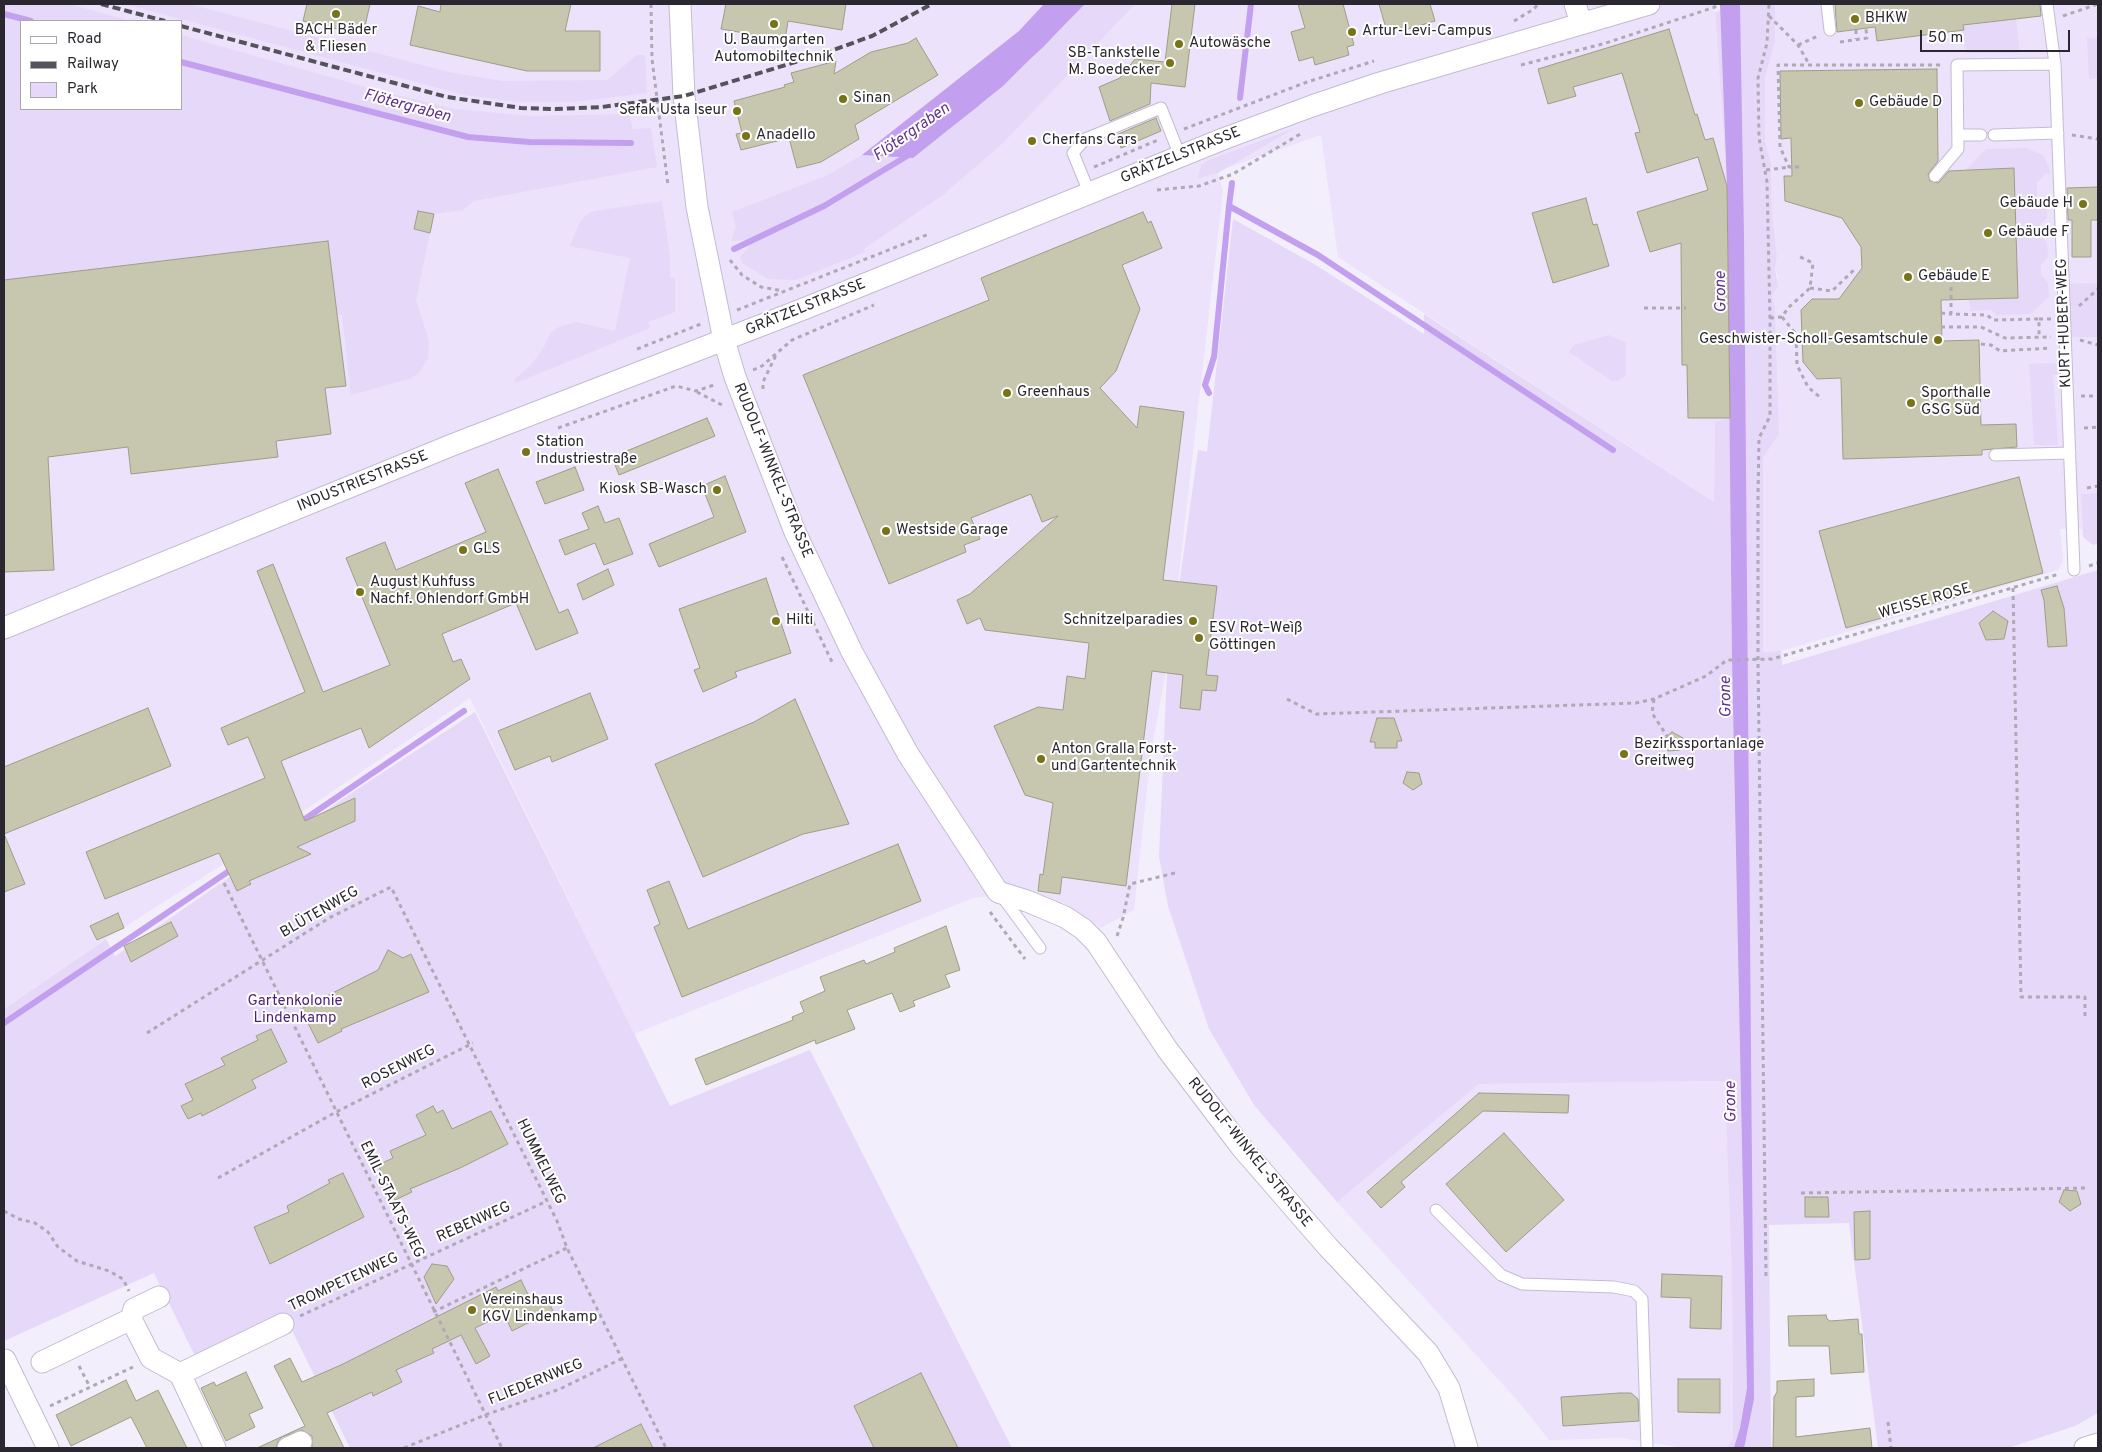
<!DOCTYPE html>
<meta charset="utf-8">
<style>
body{margin:0}
#map{position:relative;width:2102px;height:1452px;overflow:hidden;background:#f3eefc;font-family:Overpass,sans-serif}
canvas{display:block}
.frame{position:absolute;inset:0;border:5px solid #2b2730;pointer-events:none}
.legend{position:absolute;left:20px;top:20px;width:162px;height:90px;box-sizing:border-box;background:#fff;border:1px solid #aaa9ac;margin:0;padding:6px 9px;list-style:none;font-size:15px;color:#2b2730}
.legend li{display:flex;align-items:center;gap:10px;height:25px}
.legend b{width:25px;border:1px solid #aaa9ac}
.scale{position:absolute;left:1920px;top:30px;width:150px;height:22px;box-sizing:border-box;border:2px solid #2b2730;border-top:0;padding-left:6px;font-size:15px;line-height:18px;white-space:nowrap;color:#2b2730;-webkit-text-stroke:4px #fff;paint-order:stroke}
</style>
<div id="map">
<canvas width="2102" height="1452"></canvas>
<div class="frame"></div>
<ul class="legend">
<li><b style="height:6px;background:#fff"></b>Road</li>
<li><b style="height:6px;background:#56525c"></b>Railway</li>
<li><b style="height:14px;background:#e6d8f9"></b>Park</li>
</ul>
<div class="scale">50 m</div>
</div>
<script>
const ctx = document.querySelector('canvas').getContext('2d');
ctx.lineJoin = 'round';
function fill(path, color) { ctx.fillStyle = color; ctx.fill(path, 'evenodd'); }
const shape = rows => new Path2D(rows.map(r => 'M' + r).join(''));
function strokePath(path, color, width, dash) { ctx.strokeStyle = color; ctx.lineWidth = width; ctx.lineCap = dash ? 'butt' : 'round'; ctx.setLineDash(dash || []); ctx.stroke(path); }
function drawText(font, color, halo, rows, align = 'center') {
  ctx.font = font + ' Overpass,sans-serif'; ctx.lineWidth = 4; ctx.setLineDash([]); ctx.textBaseline = 'middle'; ctx.strokeStyle = halo; ctx.fillStyle = color; for (const [text, x, y, turn = 0] of rows) {
    ctx.save(); ctx.translate(x, y); ctx.rotate((+turn || 0) * Math.PI / 180); ctx.textAlign = isNaN(turn) ? turn : align; if (halo) ctx.strokeText(text, 0, 0); ctx.fillText(text, 0, 0); ctx.restore();
  }
}
const built = shape([
 [4,4,1714,4,1727,186,1730,418,1715,422,1714,502,1338,257,1321,135,1212,173,1213,175,1218,173,1223,191,1178,582,1169,655,1151,752,1134,910,1101,928,1069,906,1029,892,973,898,634,1034,470,698,261,840,98,944,4,1009],
 [21,21,181,21,181,109,21,109],
 [1775,4,2098,4,2098,493,2081,494,2082,529,2060,529,2063,560,2058,570,1781,651,1763,652,1763,458,1779,434,1775,306,1772,297,1776,290,1778,277,1775,268,1777,256,1772,213,1771,163,1765,141,1765,78,1775,42],
 [1726,1081,1732,1278,1733,1438,1726,1448,1685,1448,1621,1438,1549,1440,1517,1400,1337,1202,1479,1084]
]);
const green = shape([
 [4,4,69,4,131,21,21,21,21,109,181,109,181,35,376,90,455,109,533,116,629,114,633,129,651,128,657,167,474,201,463,210,434,214,418,211,414,229,430,233,416,300,429,341,428,358,418,374,409,379,351,395,342,315,337,315,328,241,4,280],
 [125,4,189,4,449,72,503,81,607,80,637,55,645,55,647,93,574,102,519,102,464,95],
 [1085,4,1135,4,1003,143,944,194,864,249,865,252,796,280,768,279,742,263,740,257,749,247,748,240,731,241,736,227,732,212,828,175,862,155,913,158,1003,86],
 [1742,4,1775,4,1775,42,1765,78,1765,141,1771,163,1772,213,1777,256,1775,268,1778,286,1772,297,1775,306,1779,434,1763,458,1763,652,1781,651,1782,665,2098,570,2098,1413,2075,1426,2008,1448,1878,1448,1849,1223,1769,1225,1771,1448,1726,1448,1733,1438,1732,1278,1725,1081,1479,1084,1337,1202,1254,1105,1209,1029,1168,906,1159,856,1167,673,1198,450,1207,452,1233,219,1314,264,1424,334,1424,314,1714,502,1715,422,1730,418,1727,186,1715,12],
 [2016,19,2020,53,1966,53,1963,25],
 [2087,38,2098,38,2098,78,2089,79],
 [1295,128,1218,173,1198,178,1201,165,1209,160],
 [2026,148,2043,155,2051,173,2045,174,2037,183,2037,196,2047,203,2047,218,2040,224,2040,235,2047,242,2048,257,2041,265,2041,275,2048,282,2049,297,2030,314,1997,315,1991,310,1970,311,1969,299,2018,297,2014,169,1966,170,1986,149],
 [662,201,670,257,670,278,675,278,675,312,648,322,650,328,516,383,514,380,531,365,544,347,551,332,559,327,576,322,615,331,630,258,570,246,579,224,586,215,594,211],
 [2098,283,2098,337,2070,337,2069,284],
 [1609,335,1626,343,1626,376,1618,381,1612,381,1569,352,1574,345],
 [2057,363,2060,374,2053,375,2058,445,2034,445,2029,364],
 [2098,493,2098,543,2093,545,2083,537,2081,494],
 [475,712,670,1106,810,1050,1012,1448,350,1448,286,1318,198,1362,154,1273,4,1341,4,1009,106,939,115,956,350,794]
]);
const forest = shape([
 [1044,4,1085,4,1003,86,913,158,862,155,1019,31],
 [1720,4,1740,4,1744,237,1754,1399,1744,1448,1734,1448,1740,1428,1747,1388,1732,656,1727,186]
]);
const stream = shape([
 [4,14,31,21],
 [181,62,468,137,529,142,631,143],
 [1240,98,1251,4],
 [1232,183,1229,206,1318,255,1613,450],
 [734,249,824,206,912,153,976,104,1042,44,1080,4],
 [1209,393,1205,385,1214,357,1229,206],
 [299,823,464,711],
 [4,1023,235,867]
]);
const building = shape([
 [307,4,370,4,363,35,303,21,307,4],
 [441,4,571,4,565,31,600,31,600,71,527,71,410,45,418,6,440,12,441,4],
 [726,4,846,4,842,30,788,21,785,40,721,29,726,4],
 [1172,4,1195,4,1185,87,1151,83,1150,104,1110,121,1099,87,1120,78,1135,59,1165,62,1172,4],
 [1298,4,1343,4,1354,45,1347,47,1349,55,1315,65,1313,57,1299,61,1291,32,1305,28,1298,4],
 [1379,4,1430,4,1435,21,1388,35,1379,4],
 [1835,4,2040,4,2041,16,1963,25,1964,30,1877,41,1875,27,1837,32,1835,4],
 [1669,29,1695,115,1697,114,1705,140,1713,138,1727,186,1730,418,1688,418,1687,365,1682,365,1681,243,1650,252,1637,212,1708,190,1698,157,1647,173,1635,133,1640,132,1622,73,1573,87,1576,96,1548,104,1538,69,1669,29],
 [916,38,938,75,855,125,859,139,821,162,797,168,789,138,741,150,736,134,742,133,734,101,785,87,784,85,794,82,791,73,836,61,834,74,871,52,908,43,916,38],
 [1937,69,1938,161,1928,174,1930,181,1938,183,1949,171,2014,168,2018,298,1941,300,1942,341,1979,340,1981,425,2016,424,2017,447,1982,450,1982,455,1843,459,1841,378,1817,379,1803,362,1801,310,1812,299,1839,299,1862,268,1861,247,1842,218,1785,201,1784,176,1792,176,1791,138,1781,139,1780,71,1937,69],
 [1156,118,1161,131,1121,148,1116,135,1156,118],
 [2098,187,2098,220,2091,220,2091,257,2072,257,2072,220,2068,220,2067,188,2098,187],
 [1586,198,1593,225,1597,224,1609,266,1553,283,1532,213,1586,198],
 [418,211,434,214,430,233,414,229,418,211],
 [1143,212,1148,223,1151,221,1162,248,1122,265,1140,309,1116,371,1100,388,1137,428,1140,406,1184,412,1163,580,1217,586,1206,675,1218,676,1216,691,1202,690,1200,710,1180,708,1183,675,1152,671,1126,886,1062,877,1060,894,1038,891,1040,874,1043,875,1053,803,1025,795,994,726,1038,707,1063,710,1067,676,1085,679,1089,643,985,630,980,618,967,624,957,600,970,594,1058,516,1042,522,1031,494,971,518,980,539,964,545,966,552,889,584,803,375,989,300,981,278,1143,212],
 [328,241,346,386,325,388,331,434,276,441,278,457,131,474,128,447,48,457,54,570,4,572,4,280,328,241],
 [707,418,715,436,619,475,612,457,707,418],
 [575,467,584,490,545,504,536,482,575,467],
 [498,469,559,613,568,609,578,633,536,650,516,603,442,634,453,662,461,659,470,679,369,748,361,728,281,761,305,821,355,798,355,821,297,847,311,854,249,881,251,884,237,891,219,853,105,899,86,852,265,778,248,737,228,745,221,728,305,692,257,571,273,564,323,692,390,665,346,558,385,542,396,570,486,532,465,483,498,469],
 [725,476,746,532,659,567,649,544,714,517,702,486,725,476],
 [2019,477,2043,573,1846,628,1819,531,2019,477],
 [598,506,605,523,619,518,633,554,604,565,595,543,565,555,559,540,589,529,582,513,598,506],
 [608,569,614,585,583,600,577,584,608,569],
 [766,578,791,653,735,672,737,677,703,692,694,670,700,668,679,609,766,578],
 [2057,586,2064,608,2067,646,2048,647,2044,600,2041,590,2057,586],
 [1993,611,2008,621,2004,639,1986,640,1979,623,1993,611],
 [590,693,608,739,552,762,550,756,515,770,498,731,590,693],
 [795,699,849,824,803,834,703,877,655,764,754,722,795,699],
 [148,708,171,766,4,834,4,767,148,708],
 [1377,718,1394,718,1402,741,1397,741,1397,748,1375,748,1375,742,1370,742,1377,718],
 [1672,732,1683,738,1680,750,1668,751,1663,740,1672,732],
 [1407,772,1419,773,1422,784,1413,790,1403,783,1407,772],
 [4,834,25,884,4,892,4,834],
 [898,844,921,901,682,997,654,927,660,924,647,890,669,881,688,929,898,844],
 [118,913,124,928,97,940,90,926,118,913],
 [171,922,178,936,131,962,124,946,171,922],
 [946,926,960,970,945,975,950,987,913,1001,915,1006,900,1012,892,993,847,1010,855,1029,816,1044,815,1040,706,1085,695,1059,793,1020,792,1017,804,1012,800,1002,825,991,820,977,864,960,866,964,895,952,894,948,946,926],
 [388,950,403,958,411,954,429,992,341,1029,342,1031,318,1043,301,1009,378,970,388,950],
 [271,1029,287,1062,252,1080,256,1088,202,1116,201,1113,188,1119,181,1106,193,1100,185,1084,225,1065,221,1058,258,1040,256,1036,271,1029],
 [1479,1093,1569,1095,1568,1113,1483,1111,1401,1182,1405,1187,1381,1208,1367,1192,1479,1093],
 [433,1106,437,1113,443,1110,452,1129,491,1111,508,1144,460,1168,410,1189,412,1192,395,1200,378,1165,393,1158,390,1151,426,1135,416,1115,433,1106],
 [1504,1133,1564,1200,1506,1252,1446,1184,1504,1133],
 [343,1173,364,1217,270,1264,254,1227,289,1212,287,1206,330,1183,328,1180,343,1173],
 [2064,1190,2077,1191,2081,1204,2070,1211,2059,1202,2064,1190],
 [1805,1197,1828,1197,1829,1217,1805,1217,1805,1197],
 [1870,1211,1870,1259,1855,1260,1854,1212,1870,1211],
 [432,1264,447,1266,454,1279,436,1304,424,1277,432,1264],
 [1662,1274,1722,1276,1721,1329,1690,1328,1691,1298,1661,1297,1662,1274],
 [521,1280,532,1303,546,1297,554,1313,535,1322,534,1320,512,1331,504,1314,475,1328,490,1356,476,1364,461,1335,432,1349,434,1353,396,1370,402,1382,373,1396,372,1392,327,1413,344,1448,312,1448,312,1436,302,1430,282,1437,278,1441,276,1448,257,1448,305,1426,274,1366,290,1358,302,1382,341,1365,496,1287,498,1291,521,1280],
 [1826,1315,1827,1319,1830,1321,1858,1319,1859,1334,1862,1334,1864,1372,1831,1374,1829,1346,1789,1346,1788,1316,1826,1315],
 [246,1372,263,1408,249,1414,255,1427,226,1441,201,1388,214,1382,216,1386,246,1372],
 [921,1373,958,1448,874,1448,854,1406,921,1373],
 [1678,1379,1720,1379,1720,1413,1678,1412,1678,1379],
 [1814,1379,1814,1396,1796,1397,1796,1437,1870,1428,1872,1448,1773,1448,1774,1397,1777,1392,1777,1381,1814,1379],
 [126,1380,136,1401,158,1390,187,1448,147,1448,131,1417,71,1446,56,1415,126,1380],
 [1620,1393,1631,1393,1638,1399,1639,1421,1563,1426,1561,1397,1620,1393],
 [641,1424,653,1448,593,1448,641,1424]
]);
const path = shape([
 [651,4,652,59,668,185],
 [1769,16,1798,45,1809,64],
 [2063,16,2098,4],
 [1514,21,1534,9,1538,4],
 [1856,30,1856,39],
 [1840,42,1867,38,1866,29],
 [1798,45,1818,36],
 [1521,65,1606,43,1724,4],
 [1184,129,1307,82,1374,61],
 [2072,135,2098,139],
 [1094,167,1158,140],
 [1799,167,1789,167,1780,147,1778,65,1943,65],
 [1766,170,1789,167],
 [1157,190,1199,186,1233,174,1302,133],
 [730,260,742,275,761,287,783,291],
 [1951,287,1951,314,1987,315,1993,320,2039,319,2039,337],
 [1810,288,1832,291,1855,269],
 [2079,306,2098,289],
 [1644,308,1686,308],
 [737,310,929,234],
 [1941,313,1951,314],
 [1782,317,1796,334,1797,365,1808,387,1822,399],
 [1770,318,1782,317,1788,308,1810,288,1813,263,1798,256],
 [2039,319,2051,319],
 [1941,327,1981,327,2005,338,2051,337],
 [2080,340,2098,345],
 [1981,344,1991,345,2000,351,2050,348],
 [637,349,701,324],
 [753,370,762,366,792,340,874,305],
 [763,389,763,382,776,355],
 [697,392,722,405],
 [2081,396,2098,396],
 [558,428,676,386,696,391,717,384],
 [2084,428,2098,427],
 [2087,488,2098,486],
 [782,557,832,662],
 [2089,566,2098,563],
 [2013,588,2021,997,2085,997,2085,1019],
 [1287,699,1316,714,1636,703,1654,699,1706,676,1727,660,1772,659,2059,574],
 [1654,699,1652,713,1667,736],
 [224,883,502,1448],
 [990,912,1025,959],
 [1117,936,1123,918,1130,884,1175,873],
 [147,1033,329,918,391,887,557,1221,567,1248,666,1448],
 [218,1178,336,1112,473,1043],
 [1801,1193,2088,1188],
 [4,1211,19,1219,35,1223,48,1232,58,1247,77,1261,109,1271,123,1279,129,1291],
 [1766,1276,1758,661,1758,497,1759,438,1770,416,1770,318,1767,182,1759,138,1758,78,1767,43,1769,4],
 [433,1312,567,1248],
 [300,1316,547,1201],
 [79,1366,90,1387],
 [50,1406,133,1367],
 [1888,1422,1891,1448],
 [404,1448,485,1415,560,1389,623,1358]
]);
const service = shape([
 [1827,4,1830,30],
 [2047,4,2055,64,2074,570],
 [1958,135,1981,135],
 [1994,135,2058,133],
 [1935,176,1958,149,1957,65,2055,64],
 [1089,192,1073,153,1085,139,1161,108,1180,156],
 [1995,455,2070,453],
 [1001,895,1040,948],
 [1436,1210,1501,1275,1522,1284,1614,1287,1634,1291,1642,1299,1647,1448]
]);
const minor = shape([
 [680,4,684,96,697,207,724,340,735,377,795,532,852,652,908,754,998,892,1027,901,1065,917,1083,929,1096,942,1167,1049,1242,1148,1328,1247,1428,1353,1449,1388,1467,1448],
 [1575,4,1581,23],
 [4,628,452,445,806,308,1223,139,1312,106,1380,83,1649,4],
 [131,1319,134,1309,159,1297],
 [5,1360,48,1448],
 [42,1362,131,1319,151,1358,180,1374,215,1448],
 [180,1374,283,1324],
 [288,1448,301,1442],
 [2085,1448,2098,1444]
]);
const rail = shape([
 [101,4,165,21],
 [181,26,447,97,521,108,555,109,602,107,684,96,825,53,872,36,932,4]
]);
const markers = [
 [336,14,5,"#777418"],
 [1855,19,5,"#777418"],
 [774,24,5,"#777418"],
 [1352,32,5,"#777418"],
 [1179,44,5,"#777418"],
 [1170,63,5,"#777418"],
 [843,99,5,"#777418"],
 [1859,103,5,"#777418"],
 [737,111,5,"#777418"],
 [746,136,5,"#777418"],
 [1032,141,5,"#777418"],
 [2083,204,5,"#777418"],
 [1988,233,5,"#777418"],
 [1908,277,5,"#777418"],
 [1938,340,5,"#777418"],
 [1007,393,5,"#777418"],
 [1911,403,5,"#777418"],
 [526,452,5,"#777418"],
 [717,490,5,"#777418"],
 [886,531,5,"#777418"],
 [463,550,5,"#777418"],
 [360,592,5,"#777418"],
 [776,621,5,"#777418"],
 [1193,621,5,"#777418"],
 [1199,638,5,"#777418"],
 [1624,754,5,"#777418"],
 [1041,759,5,"#777418"],
 [472,1310,5,"#777418"]
];
const poiNames = [
 ["BHKW",1865,19],
 ["BACH Bäder",336,31,"center"],
 ["& Fliesen",336,48,"center"],
 ["Artur-Levi-Campus",1362,32],
 ["U. Baumgarten",774,41,"center"],
 ["Automobiltechnik",774,58,"center"],
 ["Autowäsche",1189,44],
 ["SB-Tankstelle",1160,54,"right"],
 ["M. Boedecker",1160,71,"right"],
 ["Sinan",853,99],
 ["Gebäude D",1869,103],
 ["Sefak Usta Iseur",727,111,"right"],
 ["Anadello",756,136],
 ["Cherfans Cars",1042,141],
 ["Gebäude H",2073,204,"right"],
 ["Gebäude F",1998,233],
 ["Gebäude E",1918,277],
 ["Geschwister-Scholl-Gesamtschule",1928,340,"right"],
 ["Greenhaus",1017,393],
 ["Sporthalle",1921,394],
 ["GSG Süd",1921,411],
 ["Station",536,443],
 ["Industriestraße",536,460],
 ["Kiosk SB-Wasch",707,490,"right"],
 ["Westside Garage",896,531],
 ["GLS",473,550],
 ["August Kuhfuss",370,583],
 ["Nachf. Ohlendorf GmbH",370,600],
 ["Hilti",786,621],
 ["Schnitzelparadies",1183,621,"right"],
 ["ESV Rot–Weìß",1209,629],
 ["Göttingen",1209,646],
 ["Bezirkssportanlage",1634,745],
 ["Greitweg",1634,762],
 ["Anton Gralla Forst-",1051,750],
 ["und Gartentechnik",1051,767],
 ["Vereinshaus",482,1301],
 ["KGV Lindenkamp",482,1318]
];
const streetNames = [
 ["GRÄTZELSTRASSE",1181,156,-22],
 ["GRÄTZELSTRASSE",806,308,-22],
 ["KURT-HUBER-WEG",2065,323,-92],
 ["RUDOLF-WINKEL-STRASSE",772,471,68],
 ["INDUSTRIESTRASSE",363,482,-22],
 ["WEISSE ROSE",1925,602,-16],
 ["BLÜTENWEG",320,913,-30],
 ["ROSENWEG",399,1068,-27],
 ["RUDOLF-WINKEL-STRASSE",1249,1153,51],
 ["HUMMELWEG",540,1162,64],
 ["EMIL-STAATS-WEG",391,1200,64],
 ["REBENWEG",474,1223,-24],
 ["TROMPETENWEG",344,1283,-25],
 ["FLIEDERNWEG",536,1383,-22]
];
const parkNames = [
 ["Gartenkolonie",295,1002],
 ["Lindenkamp",295,1019]
];
const waterNames = [
 ["Flötergraben",407,107,15],
 ["Flötergraben",912,133,-35],
 ["Grone",1722,292,-91],
 ["Grone",1727,697,-91],
 ["Grone",1732,1102,-91]
];
fill(built, '#ece2fb');
fill(green, '#e6d8f9');
fill(forest, '#c39ff0');
strokePath(stream, '#c39ff0', 6);
fill(building, '#c7c7af');
strokePath(building, '#9e9e87', 1);
strokePath(service, '#c4bbd2', 13);
strokePath(minor, '#c4bbd2', 23);
strokePath(path, '#aea9b5', 3, [4, 4]);
strokePath(service, '#fff', 11);
strokePath(minor, '#fff', 21);
strokePath(rail, '#56525c', 4, [8, 4]);
for (const [x, y, r, color] of markers) { const dot = new Path2D(); dot.arc(x, y, r, 0, 2 * Math.PI); ctx.fillStyle = color; ctx.fill(dot); strokePath(dot, '#fff', 2); }
drawText('15px', '#2b2730', '#fff', poiNames, 'left');
drawText('15px', '#2b2730', '#fff', streetNames);
drawText('15px', '#4f1d7a', '#fff', parkNames);
drawText('italic 16px', '#62328f', '#fff', waterNames);
</script>
